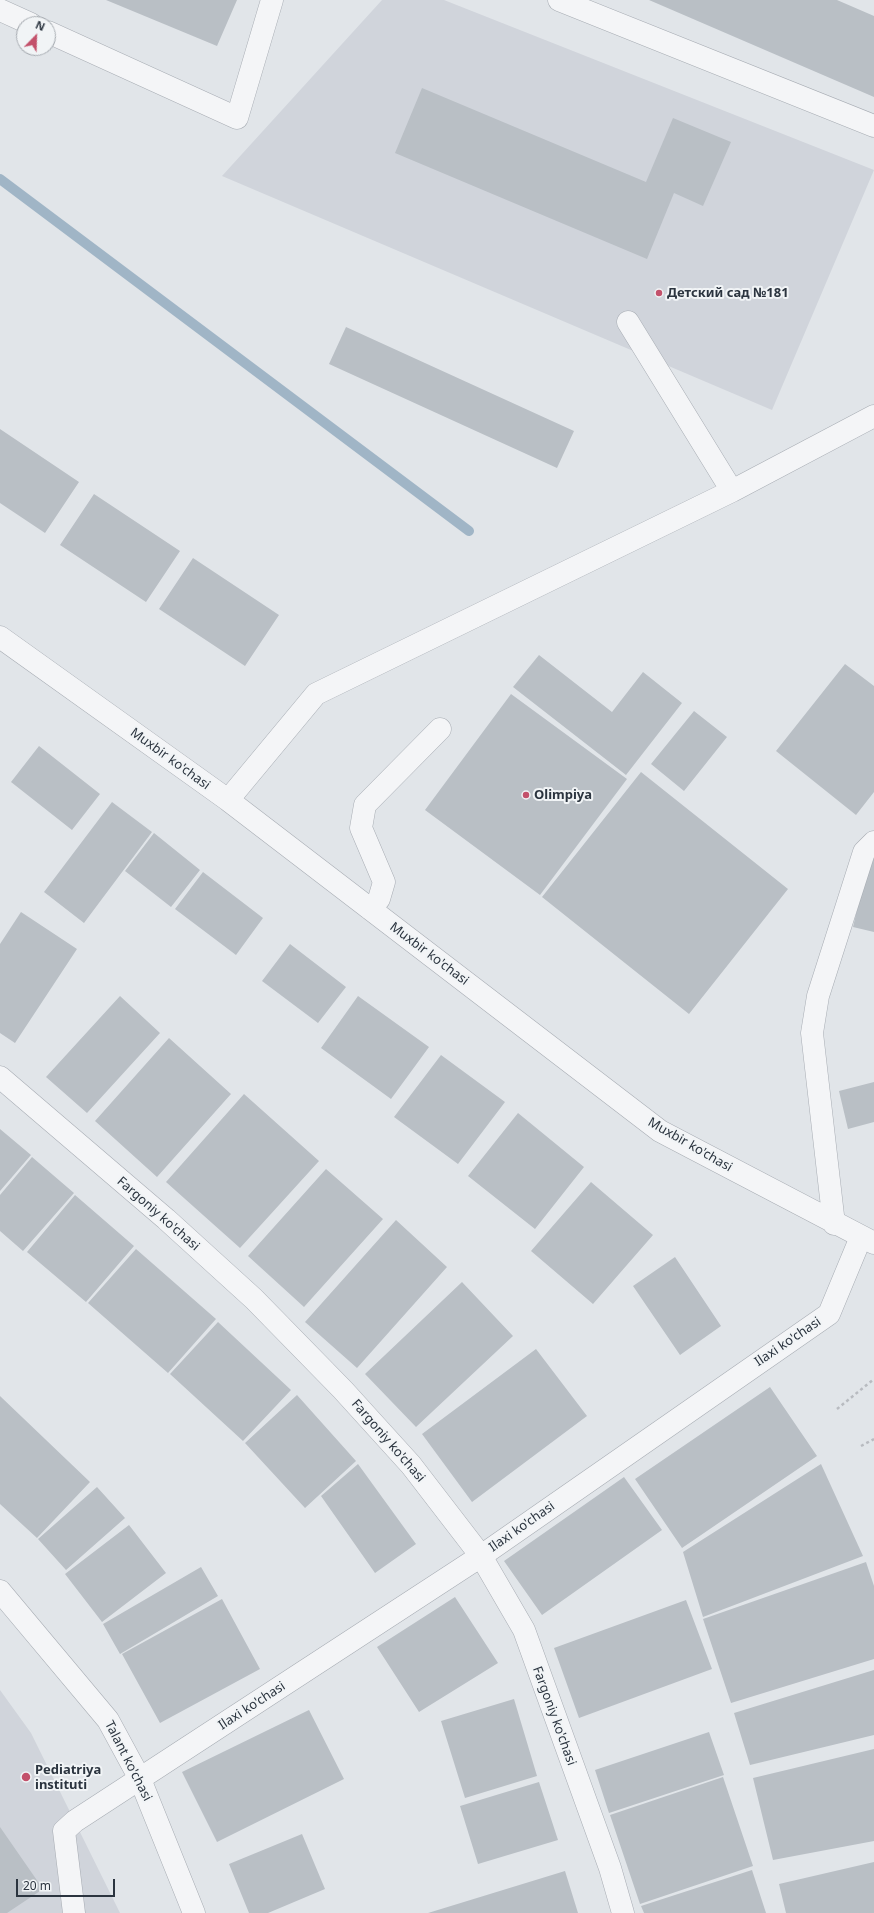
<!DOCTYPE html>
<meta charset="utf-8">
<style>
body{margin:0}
#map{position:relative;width:874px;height:1913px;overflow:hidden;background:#e1e5e9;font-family:"Noto Sans",sans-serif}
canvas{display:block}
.north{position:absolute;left:16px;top:16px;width:40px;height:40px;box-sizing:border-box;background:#f1f4f6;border:1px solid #a2a7ad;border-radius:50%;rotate:23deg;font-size:11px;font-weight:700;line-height:16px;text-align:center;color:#2b343f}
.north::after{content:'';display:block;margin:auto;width:14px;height:18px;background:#c3516b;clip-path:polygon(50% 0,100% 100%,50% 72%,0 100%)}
.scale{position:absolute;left:16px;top:1879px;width:99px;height:18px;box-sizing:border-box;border:2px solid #2b343f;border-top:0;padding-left:5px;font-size:12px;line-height:14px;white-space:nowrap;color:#2b343f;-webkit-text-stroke:3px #f1f4f6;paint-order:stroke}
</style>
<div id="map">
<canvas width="874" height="1913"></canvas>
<div class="north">N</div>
<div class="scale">20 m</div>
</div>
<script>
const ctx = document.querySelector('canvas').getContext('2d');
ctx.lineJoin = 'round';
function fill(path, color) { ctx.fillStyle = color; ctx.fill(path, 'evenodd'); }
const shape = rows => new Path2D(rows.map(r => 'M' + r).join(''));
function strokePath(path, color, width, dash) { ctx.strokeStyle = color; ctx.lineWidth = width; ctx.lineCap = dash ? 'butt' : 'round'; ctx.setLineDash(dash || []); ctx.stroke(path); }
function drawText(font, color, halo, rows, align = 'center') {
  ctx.font = font + ' "Noto Sans",sans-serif'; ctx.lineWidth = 4; ctx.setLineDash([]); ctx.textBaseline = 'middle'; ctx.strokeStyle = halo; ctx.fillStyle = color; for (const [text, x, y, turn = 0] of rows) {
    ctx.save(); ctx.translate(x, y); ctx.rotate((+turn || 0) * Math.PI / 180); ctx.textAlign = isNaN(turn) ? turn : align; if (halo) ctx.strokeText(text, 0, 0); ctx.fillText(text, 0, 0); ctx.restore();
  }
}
const built = shape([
 [382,0,444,0,874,170,772,410,222,176],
 [0,1690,31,1733,120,1913,0,1913]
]);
const stream = shape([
 [0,179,469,531]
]);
const building = shape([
 [106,0,237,0,217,46],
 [649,0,837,0,874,16,874,97],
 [422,88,646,182,673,118,731,142,703,206,674,193,647,259,395,153],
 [346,327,574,431,557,468,329,364],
 [0,429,79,482,45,533,0,503],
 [94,494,180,551,146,602,60,545],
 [193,558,279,615,245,666,159,609],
 [539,655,612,712,643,672,682,703,626,775,513,687],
 [845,664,874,686,874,792,856,815,776,751],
 [511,694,627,779,540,895,425,810],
 [694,711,727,737,684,791,651,764],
 [39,746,100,794,72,830,11,782],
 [641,772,788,889,689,1014,542,897],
 [112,802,152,832,84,923,44,892],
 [154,833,200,870,171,907,125,871],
 [870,854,874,854,874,932,853,927],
 [203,872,263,918,236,955,175,909],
 [21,912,77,949,15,1043,0,1033,0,944],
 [290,944,346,987,318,1023,262,981],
 [120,996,160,1033,87,1113,46,1077],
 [358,996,429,1047,391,1099,321,1048],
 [169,1038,231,1094,157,1177,95,1121],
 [441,1055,505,1102,458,1164,394,1117],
 [874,1082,874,1122,848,1129,839,1091],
 [244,1094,319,1161,240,1248,166,1182],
 [518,1113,584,1167,535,1229,468,1176],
 [0,1129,31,1155,0,1191],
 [32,1157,74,1193,23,1251,0,1231,0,1195],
 [326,1169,383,1219,304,1307,248,1256],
 [591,1182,653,1235,593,1304,531,1251],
 [75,1195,134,1246,86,1302,27,1252],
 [396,1220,447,1267,357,1368,305,1322],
 [136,1249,216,1319,168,1373,88,1303],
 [675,1257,721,1326,680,1355,633,1286],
 [462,1282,513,1336,416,1427,365,1374],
 [218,1322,291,1390,243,1441,170,1374],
 [536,1349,587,1416,472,1502,422,1434],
 [770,1387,817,1456,682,1548,635,1479],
 [297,1395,356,1461,305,1508,245,1443],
 [0,1396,90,1482,37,1538,0,1504],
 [358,1464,416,1544,375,1573,321,1496],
 [821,1464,863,1556,703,1617,683,1552],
 [624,1477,662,1530,542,1615,504,1561],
 [97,1487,125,1518,66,1570,38,1539],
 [129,1525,166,1573,102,1622,65,1574],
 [866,1562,874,1586,874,1659,731,1703,703,1619],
 [201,1567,218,1596,120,1654,103,1624],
 [455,1597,498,1663,419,1712,377,1647],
 [222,1599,260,1669,160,1723,122,1654],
 [686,1600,712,1669,579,1718,554,1648],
 [874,1670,874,1735,750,1765,734,1713],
 [514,1699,537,1776,465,1798,441,1721],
 [309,1710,344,1779,217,1842,182,1772],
 [709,1732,724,1775,609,1813,595,1770],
 [874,1749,874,1841,773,1860,753,1778],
 [723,1777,753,1866,640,1904,610,1815],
 [539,1782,558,1840,478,1864,460,1806],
 [0,1827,43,1889,7,1913,0,1913],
 [302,1834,325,1889,268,1913,249,1913,229,1864],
 [874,1862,874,1913,786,1913,779,1884],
 [752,1870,766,1913,644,1913,641,1906],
 [565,1871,578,1913,428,1913]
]);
const path = shape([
 [837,1409,874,1379],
 [861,1446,874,1439]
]);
const minor = shape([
 [559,0,874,126],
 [0,10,31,24],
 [48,32,237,118,272,0],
 [628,322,732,491],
 [0,637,228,800,660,1131,874,1243],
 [228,800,316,694,732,491,874,416],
 [370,909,379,899,384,882,361,828,365,805,440,729],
 [0,1077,166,1219,254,1299,343,1390,411,1465,481,1556,524,1630,610,1868,623,1913],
 [834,1224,812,1033,818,996,864,852,874,842],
 [0,1591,108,1720,140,1779,194,1913],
 [74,1913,64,1831,75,1821,481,1556,829,1314,861,1237]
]);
const markers = [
 [659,293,4,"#c3516b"],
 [526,795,4,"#c3516b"],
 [26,1777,5,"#c3516b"]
];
const poiNames = [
 ["Детский сад №181",667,293],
 ["Olimpiya",534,795],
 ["Pediatriya",35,1770],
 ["instituti",35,1785]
];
const streetNames = [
 ["Muxbir ko'chasi",170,759,36],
 ["Muxbir ko'chasi",429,954,37],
 ["Muxbir ko'chasi",690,1145,30],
 ["Fargoniy ko'chasi",158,1214,41],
 ["Ilaxi ko'chasi",788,1342,-34],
 ["Fargoniy ko'chasi",388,1441,49],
 ["Ilaxi ko'chasi",522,1527,-35],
 ["Ilaxi ko'chasi",252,1706,-33],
 ["Fargoniy ko'chasi",554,1716,70],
 ["Talant ko'chasi",128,1761,63]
];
fill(built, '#d0d4db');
strokePath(stream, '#a0b5c6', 10);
fill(building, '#b9bfc5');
strokePath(minor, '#a7acb3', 23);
strokePath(path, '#b8bbc0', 2.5, [3, 3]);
strokePath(minor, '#f4f5f7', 22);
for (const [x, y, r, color] of markers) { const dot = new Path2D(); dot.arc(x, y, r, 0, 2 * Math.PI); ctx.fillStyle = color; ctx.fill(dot); strokePath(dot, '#f1f4f6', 1.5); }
drawText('bold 13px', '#2b343f', '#f1f4f6', poiNames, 'left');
drawText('13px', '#2b343f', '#f1f4f6', streetNames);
</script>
